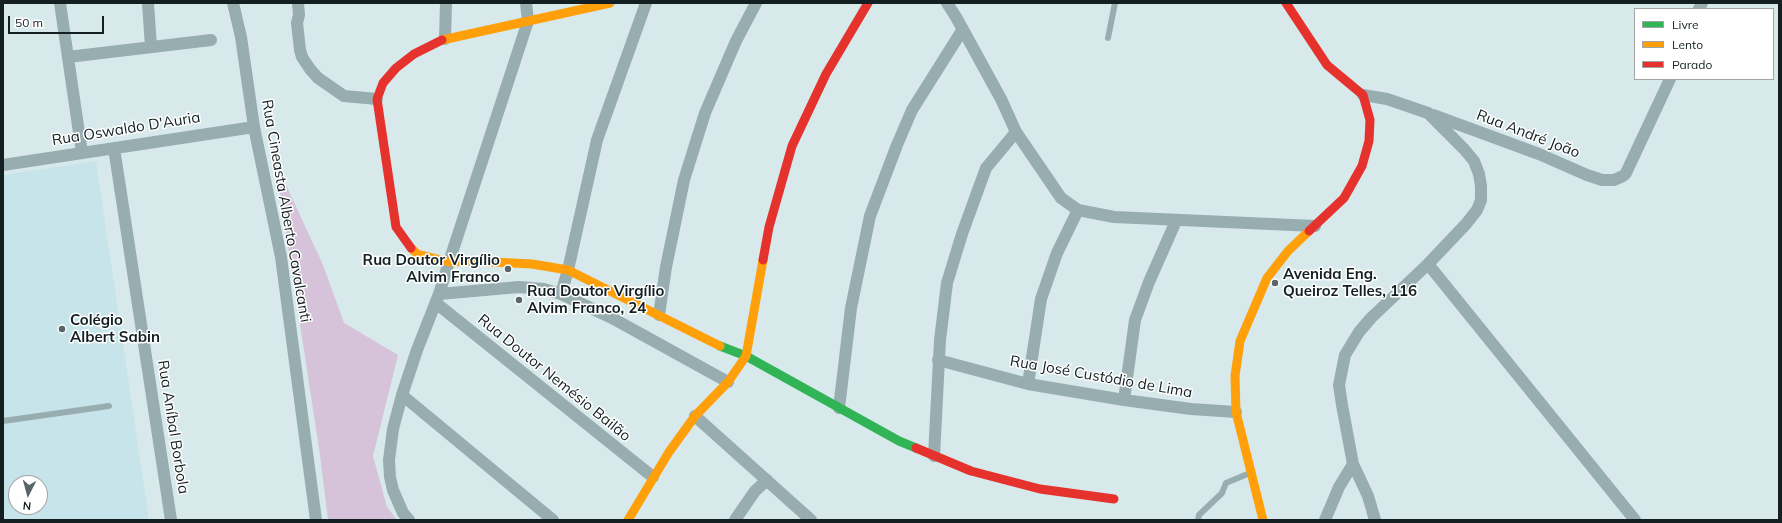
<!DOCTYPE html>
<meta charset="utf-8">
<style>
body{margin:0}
#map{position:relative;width:1782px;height:523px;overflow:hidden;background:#d8e9ec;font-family:Mulish,sans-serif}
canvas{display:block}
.frame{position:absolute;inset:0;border:4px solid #131f21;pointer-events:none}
.legend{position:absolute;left:1634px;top:8px;width:140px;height:72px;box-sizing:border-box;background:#fff;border:1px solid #a1a5a6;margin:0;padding:5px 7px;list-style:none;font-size:12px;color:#131f21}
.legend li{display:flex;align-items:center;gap:8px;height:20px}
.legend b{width:20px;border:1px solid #a1a5a6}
.north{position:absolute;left:8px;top:475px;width:40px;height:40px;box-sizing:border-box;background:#fff;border:1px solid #a1a5a6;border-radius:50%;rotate:186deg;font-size:11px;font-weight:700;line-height:16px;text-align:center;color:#131f21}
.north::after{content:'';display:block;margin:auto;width:14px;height:18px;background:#586668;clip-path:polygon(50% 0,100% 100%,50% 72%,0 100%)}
.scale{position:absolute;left:8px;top:16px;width:96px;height:18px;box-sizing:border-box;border:2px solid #131f21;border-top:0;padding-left:5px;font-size:12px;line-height:14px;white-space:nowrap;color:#131f21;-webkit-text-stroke:3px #fff;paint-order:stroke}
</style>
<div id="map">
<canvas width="1782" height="523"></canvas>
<div class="frame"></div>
<ul class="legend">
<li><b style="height:5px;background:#30b455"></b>Livre</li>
<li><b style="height:5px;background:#ff9f0a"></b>Lento</li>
<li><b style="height:5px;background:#e5322d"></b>Parado</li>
</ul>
<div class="north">N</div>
<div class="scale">50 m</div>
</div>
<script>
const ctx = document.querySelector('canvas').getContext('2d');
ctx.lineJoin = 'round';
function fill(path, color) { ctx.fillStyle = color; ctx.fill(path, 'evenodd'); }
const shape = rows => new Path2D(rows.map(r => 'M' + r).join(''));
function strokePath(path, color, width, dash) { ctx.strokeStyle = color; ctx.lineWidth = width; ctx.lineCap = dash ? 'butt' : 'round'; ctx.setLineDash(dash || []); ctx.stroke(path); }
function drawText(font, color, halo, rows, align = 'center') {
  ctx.font = font + ' Mulish,sans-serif'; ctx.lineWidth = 3; ctx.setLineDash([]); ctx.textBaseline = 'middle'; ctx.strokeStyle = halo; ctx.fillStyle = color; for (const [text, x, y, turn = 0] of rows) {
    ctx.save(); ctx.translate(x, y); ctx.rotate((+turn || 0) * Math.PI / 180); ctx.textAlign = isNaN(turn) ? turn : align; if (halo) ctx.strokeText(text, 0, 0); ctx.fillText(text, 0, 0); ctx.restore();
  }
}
const built = shape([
 [96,161,149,520,3,520,3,175],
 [16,483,40,483,40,507,16,507]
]);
const forest = shape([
 [275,161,323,265,344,323,398,355,373,456,387,507,397,520,328,520,320,455]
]);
const lane = shape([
 [1108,38,1115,3],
 [3,421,109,406],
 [1198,520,1199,515,1222,493,1226,483,1250,473]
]);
const street = shape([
 [60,3,82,153],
 [148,3,151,47],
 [233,3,241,37,254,127,281,257,316,520],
 [298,3,299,15,297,23,300,50,302,57,310,69,318,78,344,96,377,99],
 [947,3,956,17,1001,99,1016,132,1061,198,1078,210,1114,217,1315,226],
 [1699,9,1702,3],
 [445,39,446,3],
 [68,57,211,40],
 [1363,95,1387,99,1428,113,1464,149,1474,161,1479,174,1481,186,1481,200,1477,210,1466,224,1428,264,1371,318,1359,332,1345,355,1339,385,1342,405,1353,464,1368,496,1375,520],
 [1433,115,1539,154,1587,175,1602,180,1614,180,1623,176,1626,173,1670,79],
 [114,148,171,520],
 [3,165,254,127],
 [1428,264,1635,520],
 [439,294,519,287,544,289,561,294,612,318,728,382],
 [561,294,568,270,597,140,646,3],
 [436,303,653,477],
 [659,315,666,267,684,180,705,113,736,41,756,3],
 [938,360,1028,384,1124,400,1191,409,1236,412],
 [1028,384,1041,299,1057,253,1078,210],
 [402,395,553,520],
 [1124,400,1135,320,1149,282,1176,221],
 [839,408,851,308,870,216,897,145,912,110,963,29],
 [695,416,811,520],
 [934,456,940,340,947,283,962,234,986,168,1016,132],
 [409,520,403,513,393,490,390,477,389,460,393,429,402,395,417,350,439,294,449,262,528,21,526,3],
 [735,520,755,491,767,480],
 [1325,520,1339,487,1353,464]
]);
const fast = shape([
 [720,346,746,356,899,441,916,448]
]);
const slow = shape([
 [442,40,610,3],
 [411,248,417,254,449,262,473,261,532,264,568,270,720,346],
 [628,520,669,452,695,416,728,382,746,356,763,260],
 [1263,520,1236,412,1235,376,1240,341,1267,278,1288,251,1309,231]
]);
const jam = shape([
 [1286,3,1327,65,1363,95,1370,120,1369,141,1362,166,1344,198,1309,231],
 [411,248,396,227,377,99,383,83,396,68,414,54,442,40],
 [763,260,769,227,792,146,826,74,868,3],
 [916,448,971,471,1040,489,1114,499]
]);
const markers = [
 [508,269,4,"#586668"],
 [1275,283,4,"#586668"],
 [519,300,4,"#586668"],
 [62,329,4,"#586668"]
];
const streetNames = [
 ["Rua Oswaldo D'Auria",126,129,-9],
 ["Rua André João",1528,134,21],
 ["Rua Cineasta Alberto Cavalcanti",286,211,80],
 ["Rua José Custódio de Lima",1101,377,10],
 ["Rua Doutor Nemésio Bailão",554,378,39],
 ["Rua Aníbal Borbola",173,427,81]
];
const poiNames = [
 ["Rua Doutor Virgílio",500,260,"right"],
 ["Alvim Franco",500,277,"right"],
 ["Avenida Eng.",1283,274],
 ["Queiroz Telles, 116",1283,291],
 ["Rua Doutor Virgílio",527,291],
 ["Alvim Franco, 24",527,308],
 ["Colégio",70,320],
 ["Albert Sabin",70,337]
];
fill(built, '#c6e4ea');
fill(forest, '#d6c2d9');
strokePath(lane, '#98adb0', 6);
strokePath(street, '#98adb0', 12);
strokePath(fast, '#30b455', 9);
strokePath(slow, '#ff9f0a', 9);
strokePath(jam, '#e5322d', 9);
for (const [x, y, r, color] of markers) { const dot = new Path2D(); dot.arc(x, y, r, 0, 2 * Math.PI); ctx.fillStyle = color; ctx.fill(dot); strokePath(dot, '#fff', 1.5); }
drawText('15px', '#131f21', '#fff', streetNames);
drawText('bold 15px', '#131f21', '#fff', poiNames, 'left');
</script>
